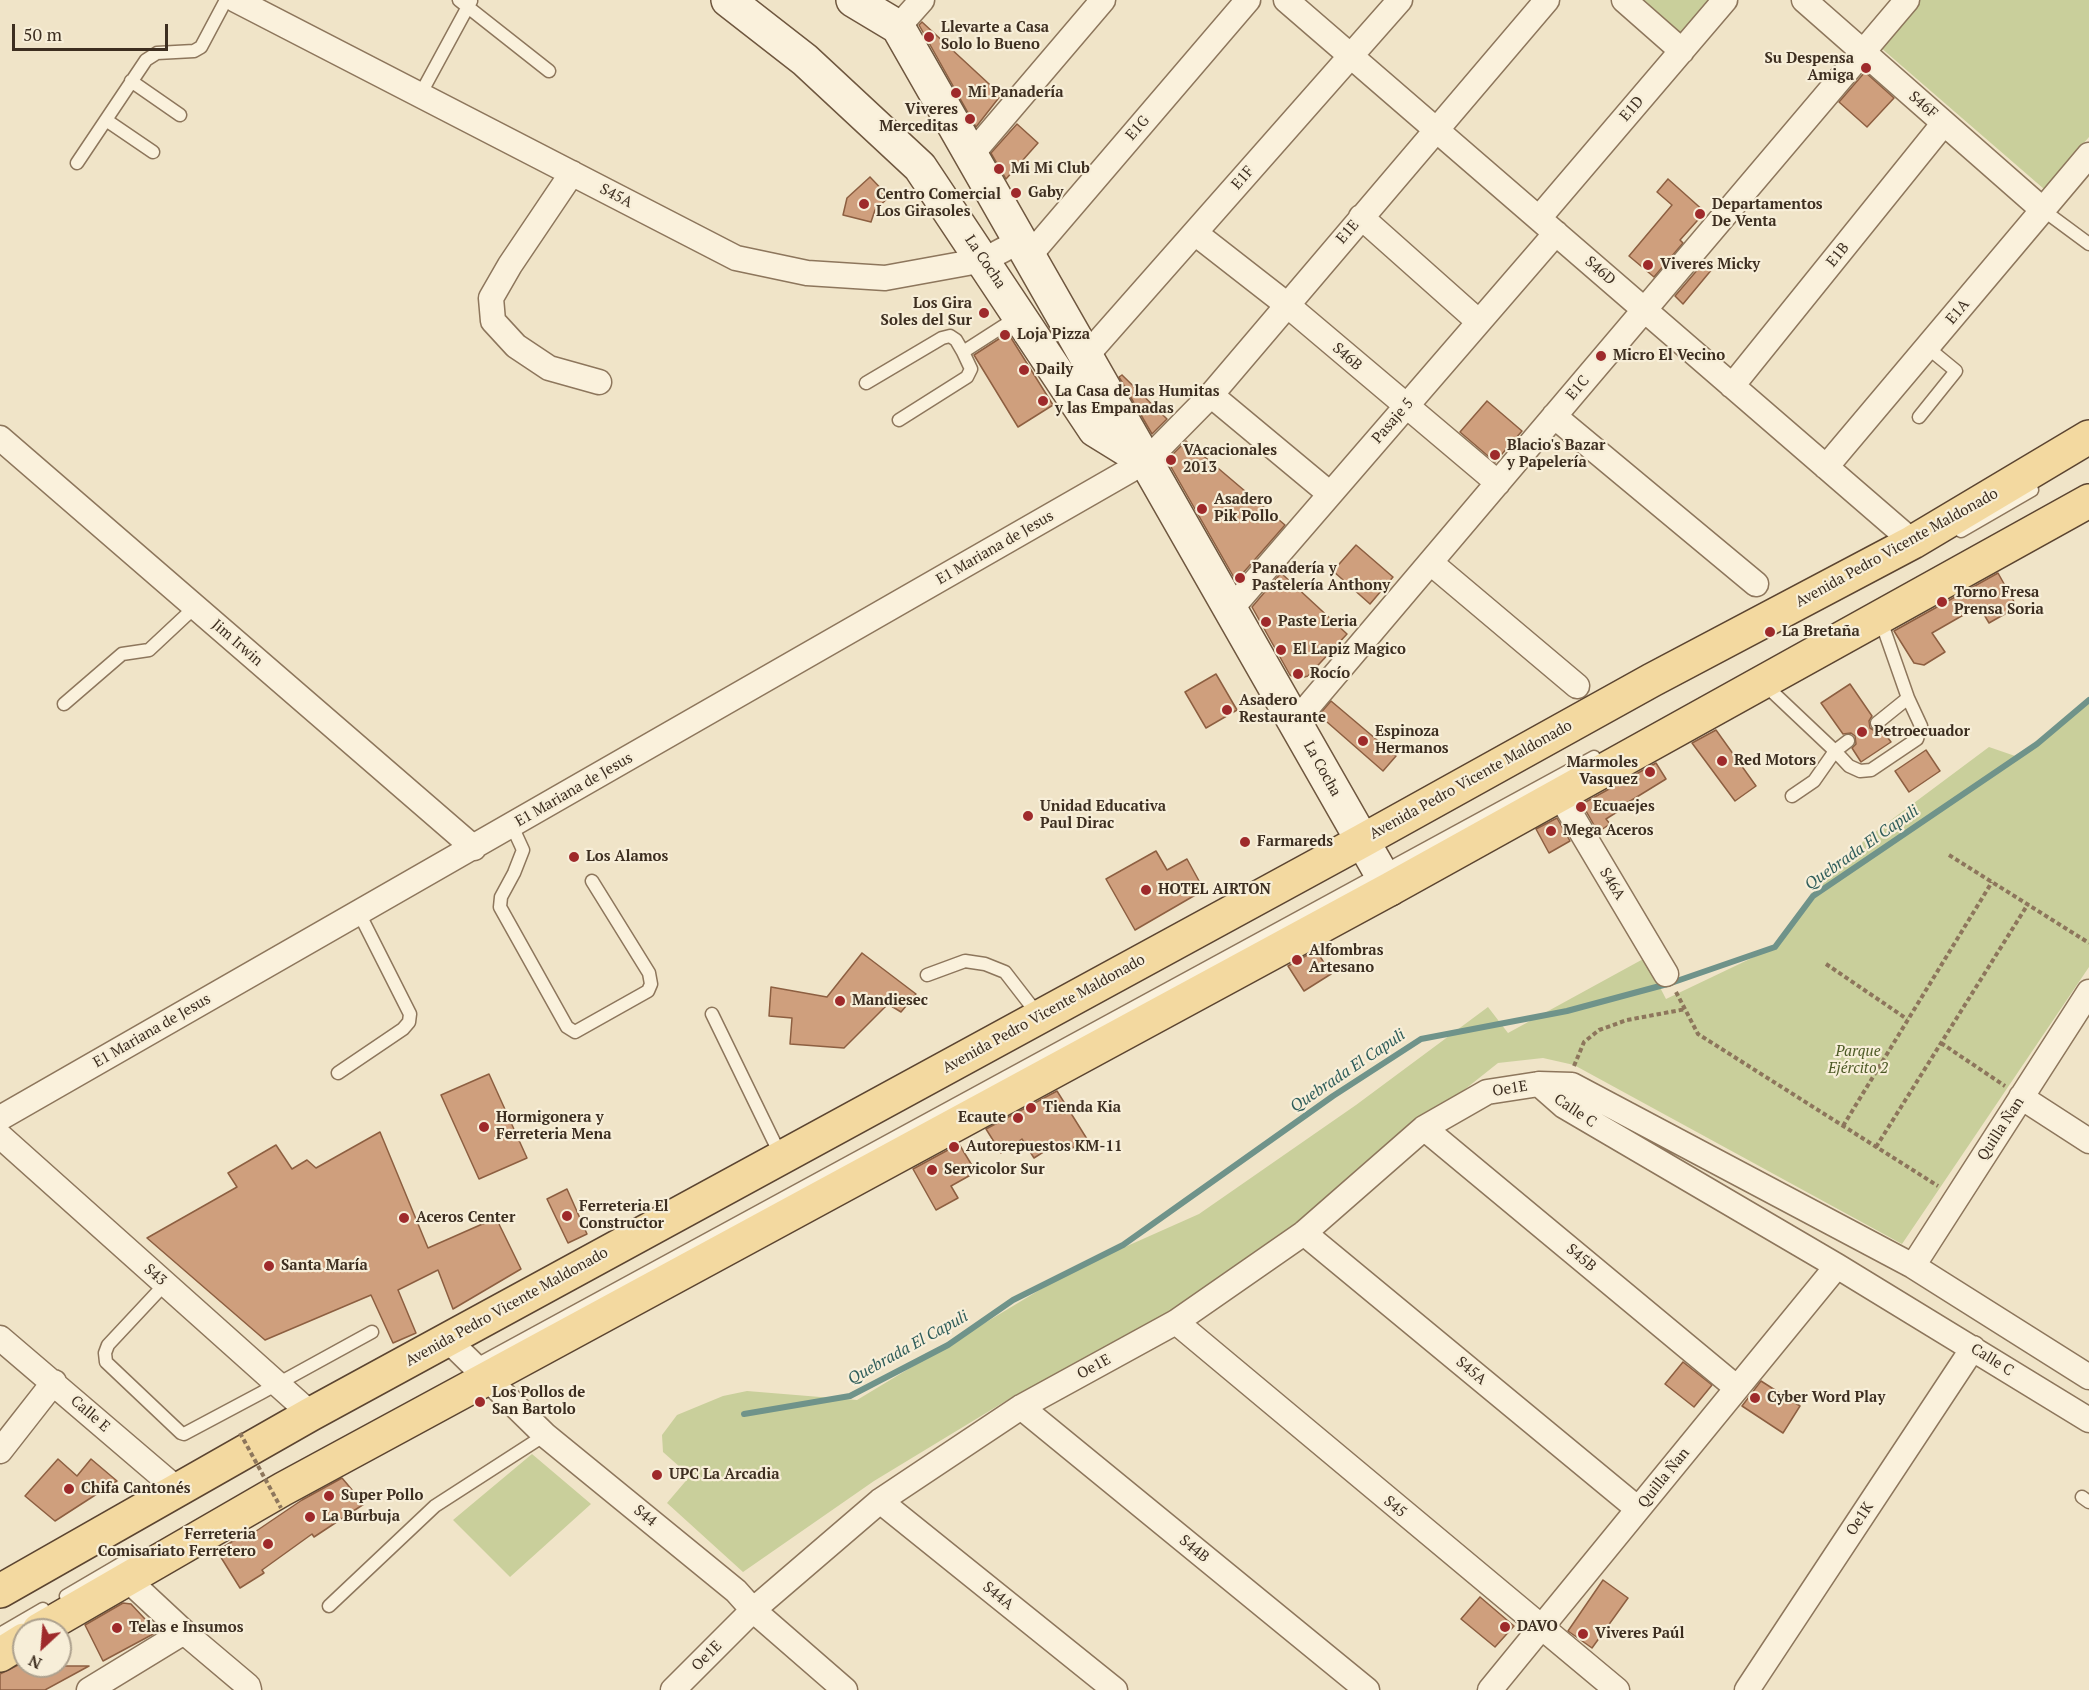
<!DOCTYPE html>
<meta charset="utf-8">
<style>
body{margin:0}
#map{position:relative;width:2089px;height:1690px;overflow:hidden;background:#f0e4c8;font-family:"PT Serif",serif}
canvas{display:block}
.north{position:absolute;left:12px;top:1618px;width:60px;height:60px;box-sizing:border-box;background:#f7eed8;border:2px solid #ada18e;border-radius:50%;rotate:206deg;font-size:16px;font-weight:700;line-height:24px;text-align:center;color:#3d2e20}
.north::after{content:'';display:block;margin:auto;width:21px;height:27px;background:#9e2a2b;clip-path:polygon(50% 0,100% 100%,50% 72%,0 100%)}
.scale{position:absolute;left:12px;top:24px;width:156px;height:27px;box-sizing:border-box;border:3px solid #3d2e20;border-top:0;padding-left:8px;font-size:18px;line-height:21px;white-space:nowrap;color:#3d2e20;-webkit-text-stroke:4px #f7eed8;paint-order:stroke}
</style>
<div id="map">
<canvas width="2089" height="1690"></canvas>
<div class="north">N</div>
<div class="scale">50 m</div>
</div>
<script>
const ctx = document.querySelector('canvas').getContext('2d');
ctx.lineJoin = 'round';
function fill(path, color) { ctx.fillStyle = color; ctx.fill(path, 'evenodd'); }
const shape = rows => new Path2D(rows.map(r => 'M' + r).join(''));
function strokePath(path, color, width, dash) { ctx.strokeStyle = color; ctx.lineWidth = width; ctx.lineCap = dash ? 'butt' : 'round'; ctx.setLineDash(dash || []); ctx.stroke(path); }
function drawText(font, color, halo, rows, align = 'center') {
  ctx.font = font + ' "PT Serif",serif'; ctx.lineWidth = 4.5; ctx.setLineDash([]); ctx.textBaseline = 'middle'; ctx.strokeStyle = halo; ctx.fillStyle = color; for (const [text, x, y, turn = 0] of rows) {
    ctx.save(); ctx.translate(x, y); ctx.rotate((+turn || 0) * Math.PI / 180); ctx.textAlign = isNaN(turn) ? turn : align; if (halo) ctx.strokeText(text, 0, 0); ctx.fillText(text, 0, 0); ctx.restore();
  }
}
const green = shape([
 [1637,0,1711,0,1681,36],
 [1920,0,2089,0,2089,137,2044,189,1880,47],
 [2089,699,2089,967,1902,1244,1574,1065,1543,1058,1498,1063,1298,1222,1173,1315,1014,1396,874,1481,743,1572,667,1503,690,1476,663,1452,662,1435,677,1415,723,1396,747,1391,857,1400,1071,1271,1199,1214,1356,1105,1488,1007,1508,1033,1645,958,1666,999,1775,947,1816,888,1867,838,1989,747,2018,757],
 [532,1454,591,1504,510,1577,453,1520]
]);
const stream = shape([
 [744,1414,850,1396,948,1345,1013,1300,1123,1245,1333,1096,1421,1039,1567,1011,1671,983,1775,947,1813,896,2037,744,2089,700]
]);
const building = shape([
 [922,22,1001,95,976,127,919,25,922,22],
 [1865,72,1894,98,1867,127,1839,102,1865,72],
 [1017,124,1038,143,1006,179,991,153,1017,124],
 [870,177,889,197,875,210,871,222,843,215,847,198,870,177],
 [1668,179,1705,212,1680,240,1683,243,1654,277,1629,256,1672,205,1657,192,1668,179],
 [1705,261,1713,268,1683,304,1675,296,1705,261],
 [1008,333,1053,405,1018,427,974,355,1008,333],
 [1122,375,1167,419,1152,434,1119,377,1122,375],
 [1487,401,1522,431,1495,462,1460,432,1487,401],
 [1186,441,1285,525,1236,581,1167,460,1186,441],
 [1356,545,1393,577,1370,604,1333,571,1356,545],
 [1281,573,1347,634,1308,676,1297,679,1290,675,1252,607,1281,573],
 [1998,573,2017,607,1989,623,1979,606,1932,633,1945,652,1924,665,1914,663,1894,631,1998,573],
 [1216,674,1237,710,1206,728,1185,692,1216,674],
 [1850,684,1872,716,1869,721,1870,728,1875,731,1882,730,1891,742,1861,762,1852,748,1856,744,1855,736,1851,733,1843,734,1821,703,1850,684],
 [1331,701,1396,756,1383,771,1319,715,1331,701],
 [1716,730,1756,786,1735,801,1692,743,1716,730],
 [1926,750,1940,771,1909,792,1895,771,1926,750],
 [1656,763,1666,779,1627,803,1628,805,1606,819,1610,824,1598,832,1582,804,1656,763],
 [1557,818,1570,841,1549,853,1536,829,1557,818],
 [1156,851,1167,870,1187,859,1204,890,1135,930,1106,879,1156,851],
 [1316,950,1331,974,1304,991,1288,966,1316,950],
 [862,953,916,994,901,1012,888,1004,844,1048,790,1044,792,1018,769,1016,771,987,827,997,862,953],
 [489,1074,527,1158,479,1179,441,1095,489,1074],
 [1057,1091,1087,1139,1066,1152,1059,1142,1034,1158,1022,1139,1001,1153,986,1129,1057,1091],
 [380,1132,428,1248,496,1218,521,1269,453,1309,438,1270,398,1290,416,1333,393,1343,371,1295,265,1340,147,1238,237,1187,228,1173,276,1145,292,1169,307,1160,316,1168,380,1132],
 [959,1144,976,1172,951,1186,958,1198,936,1210,913,1169,959,1144],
 [567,1189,587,1234,568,1243,547,1199,567,1189],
 [1683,1362,1712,1385,1694,1407,1665,1384,1683,1362],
 [1761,1381,1800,1406,1783,1433,1742,1406,1761,1381],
 [58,1459,77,1476,91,1459,117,1481,55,1521,25,1496,58,1459],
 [342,1478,364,1504,314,1537,312,1534,262,1570,264,1573,240,1588,217,1551,241,1536,243,1540,302,1500,342,1478],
 [1603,1580,1628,1598,1592,1648,1568,1631,1603,1580],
 [1480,1597,1514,1626,1495,1647,1461,1619,1480,1597],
 [123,1603,131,1604,157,1632,103,1661,85,1625,123,1603],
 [24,1662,24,1666,89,1666,45,1690,0,1690,0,1674,24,1662]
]);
const path = shape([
 [1949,855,2089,943],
 [1826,964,1907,1019],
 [1676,992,1698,1034,1938,1186],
 [1941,1043,2005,1086],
 [1574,1066,1584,1042,1599,1030,1627,1020,1686,1009],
 [1843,1126,1992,882],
 [1876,1147,2028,904]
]);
const lane = shape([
 [459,0,549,71],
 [131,81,180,115],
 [420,95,471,1],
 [106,120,153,152],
 [77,163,146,60,157,53,194,51,201,47,226,0],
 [2043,210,2089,244],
 [866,383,942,338,950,336,956,340,963,352],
 [1919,417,1956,371,1928,348],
 [899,420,967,377,971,369,963,352,1019,316],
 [1961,531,2032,490],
 [1763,683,1835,751,1848,741],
 [64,704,122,654,149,650,195,607],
 [1877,723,1908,698,1880,618],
 [1792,796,1814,781,1835,751,1849,766,1860,771,1871,770,1917,739,1921,726,1908,698],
 [512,826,523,850,514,873,501,897,500,907,567,1027,575,1032,648,991,651,984,649,973,592,881],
 [927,975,965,961,985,964,1005,972,1039,1016],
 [712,1014,781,1156],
 [338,1073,403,1029,409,1022,410,1014,359,913],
 [165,1284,108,1345,105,1353,106,1362,181,1433,184,1434,261,1393,372,1332],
 [471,1368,1594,757],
 [2082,1497,2089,1502],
 [66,1596,136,1555],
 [329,1606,435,1506,545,1435],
 [0,1634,43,1609]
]);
const street = shape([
 [236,0,736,258,807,273,885,278,984,260,1020,241],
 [1286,0,1913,542],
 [1624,0,1682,51],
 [1804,0,2043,210],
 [898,27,922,0],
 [971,155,1103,0],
 [572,173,510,265,491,298,493,321,516,346,549,368,599,382],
 [1361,217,1479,322],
 [1539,218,1725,0],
 [1195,233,1286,304,1498,483],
 [1029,256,1248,0],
 [1086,356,1400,0],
 [1732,386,1944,123],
 [1211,395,1330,494],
 [1554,416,1756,584],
 [0,438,474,848],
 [1826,467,2089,155],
 [1431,563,1577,686],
 [1231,609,1556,233],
 [1295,722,1907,0],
 [1559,794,1666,974],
 [1539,1084,1564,1106,1837,1266,2089,1420],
 [2021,1097,2089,1141],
 [0,1118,1146,461,1211,395,1547,0],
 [1424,1128,1737,1388],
 [0,1136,311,1414],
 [1304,1233,1638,1509],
 [1913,1266,2089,992],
 [1176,1322,1617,1690],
 [0,1338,178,1490],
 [447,1339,545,1435,736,1591,753,1610,845,1690],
 [1021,1407,1367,1690],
 [0,1451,54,1382],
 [880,1501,1115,1690],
 [126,1578,184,1632,248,1686,249,1690],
 [89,1690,184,1632],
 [673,1690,753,1610,880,1501,1021,1407,1176,1322,1304,1233,1424,1128,1487,1092,1539,1084,1572,1085,1913,1266,2089,1377],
 [1490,1690,1837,1266],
 [1747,1690,1973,1348]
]);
const secondary = shape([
 [728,0,805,60,920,167,1095,430,1142,459],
 [853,0,898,27,1390,889]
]);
const primary = shape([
 [0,1591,311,1414,1362,841,1652,680,1913,542,2089,437],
 [39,1630,283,1489,1390,889,2089,501],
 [0,1655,24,1640]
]);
const pathBridge = shape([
 [240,1433,281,1508]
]);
const markers = [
 [929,37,6,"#9e2a2b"],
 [1866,68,6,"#9e2a2b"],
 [956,93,6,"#9e2a2b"],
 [970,119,6,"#9e2a2b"],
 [999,169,6,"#9e2a2b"],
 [1016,193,6,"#9e2a2b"],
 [864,204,6,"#9e2a2b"],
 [1700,214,6,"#9e2a2b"],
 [1648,265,6,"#9e2a2b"],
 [984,313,6,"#9e2a2b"],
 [1005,335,6,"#9e2a2b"],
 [1601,356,6,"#9e2a2b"],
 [1024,370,6,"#9e2a2b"],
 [1043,401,6,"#9e2a2b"],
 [1495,455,6,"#9e2a2b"],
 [1171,460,6,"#9e2a2b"],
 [1202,509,6,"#9e2a2b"],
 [1240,578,6,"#9e2a2b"],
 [1942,602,6,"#9e2a2b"],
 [1266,622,6,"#9e2a2b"],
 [1770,632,6,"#9e2a2b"],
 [1281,650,6,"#9e2a2b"],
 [1298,674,6,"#9e2a2b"],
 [1227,710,6,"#9e2a2b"],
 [1862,732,6,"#9e2a2b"],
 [1363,741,6,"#9e2a2b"],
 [1722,761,6,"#9e2a2b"],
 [1650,772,6,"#9e2a2b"],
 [1581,807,6,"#9e2a2b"],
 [1028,816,6,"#9e2a2b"],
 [1551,831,6,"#9e2a2b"],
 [1245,842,6,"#9e2a2b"],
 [574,857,6,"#9e2a2b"],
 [1146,890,6,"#9e2a2b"],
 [1297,960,6,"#9e2a2b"],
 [840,1001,6,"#9e2a2b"],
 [1031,1108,6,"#9e2a2b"],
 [1018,1118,6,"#9e2a2b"],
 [484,1127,6,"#9e2a2b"],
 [954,1147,6,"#9e2a2b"],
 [932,1170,6,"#9e2a2b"],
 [567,1216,6,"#9e2a2b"],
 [404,1218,6,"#9e2a2b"],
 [269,1266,6,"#9e2a2b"],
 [1755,1398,6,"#9e2a2b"],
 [480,1402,6,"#9e2a2b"],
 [657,1475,6,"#9e2a2b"],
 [69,1489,6,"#9e2a2b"],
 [329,1496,6,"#9e2a2b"],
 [310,1517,6,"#9e2a2b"],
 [268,1544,6,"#9e2a2b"],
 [1505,1627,6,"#9e2a2b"],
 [117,1628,6,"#9e2a2b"],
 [1583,1634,6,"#9e2a2b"]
];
const poiNames = [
 ["Llevarte a Casa",941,28],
 ["Solo lo Bueno",941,45],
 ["Su Despensa",1854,59,"right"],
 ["Amiga",1854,76,"right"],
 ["Mi Panadería",968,93],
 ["Viveres",958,110,"right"],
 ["Merceditas",958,127,"right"],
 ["Mi Mi Club",1011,169],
 ["Gaby",1028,193],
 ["Centro Comercial",876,195],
 ["Los Girasoles",876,212],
 ["Departamentos",1712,205],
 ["De Venta",1712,222],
 ["Viveres Micky",1660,265],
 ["Los Gira",972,304,"right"],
 ["Soles del Sur",972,321,"right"],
 ["Loja Pizza",1017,335],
 ["Micro El Vecino",1613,356],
 ["Daily",1036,370],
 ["La Casa de las Humitas",1055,392],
 ["y las Empanadas",1055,409],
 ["Blacio's Bazar",1507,446],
 ["y Papelería",1507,463],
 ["VAcacionales",1183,451],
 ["2013",1183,468],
 ["Asadero",1214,500],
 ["Pik Pollo",1214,517],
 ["Panadería y",1252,569],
 ["Pastelería Anthony",1252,586],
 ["Torno Fresa",1954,593],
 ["Prensa Soria",1954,610],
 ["Paste Leria",1278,622],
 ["La Bretaña",1782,632],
 ["El Lapiz Magico",1293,650],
 ["Rocío",1310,674],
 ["Asadero",1239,701],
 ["Restaurante",1239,718],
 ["Espinoza",1375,732],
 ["Hermanos",1375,749],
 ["Petroecuador",1874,732],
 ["Red Motors",1734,761],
 ["Marmoles",1638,763,"right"],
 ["Vasquez",1638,780,"right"],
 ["Unidad Educativa",1040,807],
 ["Paul Dirac",1040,824],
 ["Ecuaejes",1593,807],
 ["Mega Aceros",1563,831],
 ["Farmareds",1257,842],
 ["Los Alamos",586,857],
 ["HOTEL AIRTON",1158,890],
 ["Alfombras",1309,951],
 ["Artesano",1309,968],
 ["Mandiesec",852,1001],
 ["Tienda Kia",1043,1108],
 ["Hormigonera y",496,1118],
 ["Ferreteria Mena",496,1135],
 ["Ecaute",1006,1118,"right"],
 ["Autorepuestos KM-11",966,1147],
 ["Servicolor Sur",944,1170],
 ["Ferreteria El",579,1207],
 ["Constructor",579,1224],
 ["Aceros Center",416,1218],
 ["Santa María",281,1266],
 ["Los Pollos de",492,1393],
 ["San Bartolo",492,1410],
 ["Cyber Word Play",1767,1398],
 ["UPC La Arcadia",669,1475],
 ["Chifa Cantonés",81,1489],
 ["Super Pollo",341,1496],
 ["La Burbuja",322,1517],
 ["Ferreteria",256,1535,"right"],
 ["Comisariato Ferretero",256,1552,"right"],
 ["DAVO",1517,1627],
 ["Telas e Insumos",129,1628],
 ["Viveres Paúl",1595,1634]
];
const streetNames = [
 ["S46F",1923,105,41],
 ["E1D",1632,109,-49],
 ["E1G",1138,128,-49],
 ["E1F",1243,178,-49],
 ["S45A",616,196,27],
 ["E1E",1348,232,-49],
 ["E1B",1838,255,-51],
 ["La Cocha",985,262,56],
 ["S46D",1600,271,41],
 ["E1A",1958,312,-50],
 ["S46B",1347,357,41],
 ["E1C",1578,388,-50],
 ["Pasaje 5",1393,421,-49],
 ["E1 Mariana de Jesus",995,548,-30],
 ["Avenida Pedro Vicente Maldonado",1897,548,-29],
 ["Jim Irwin",237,643,41],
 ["La Cocha",1322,769,61],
 ["Avenida Pedro Vicente Maldonado",1471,780,-29],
 ["E1 Mariana de Jesus",574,790,-30],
 ["S46A",1612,884,59],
 ["Avenida Pedro Vicente Maldonado",1044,1014,-29],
 ["E1 Mariana de Jesus",152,1031,-30],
 ["Oe1E",1510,1089,-9],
 ["Calle C",1575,1111,34],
 ["Quilla Ñan",2001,1129,-57],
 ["S45B",1581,1258,40],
 ["S43",155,1275,42],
 ["Avenida Pedro Vicente Maldonado",507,1307,-29],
 ["Calle C",1992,1360,32],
 ["Oe1E",1094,1367,-29],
 ["S45A",1471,1371,40],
 ["Calle E",90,1414,41],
 ["Quilla Ñan",1664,1478,-51],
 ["S45",1395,1507,40],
 ["S44",645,1516,39],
 ["Oe1K",1860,1519,-57],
 ["S44B",1194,1549,39],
 ["S44A",998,1596,39],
 ["Oe1E",707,1656,-45]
];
const parkNames = [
 ["Parque",1858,1052],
 ["Ejército 2",1858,1069]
];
const waterNames = [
 ["Quebrada El Capuli",1862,848,-35],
 ["Quebrada El Capuli",1348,1071,-34],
 ["Quebrada El Capuli",908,1348,-29]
];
fill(green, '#c9cf9b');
strokePath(stream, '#6f938a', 6);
fill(building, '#cf9f7d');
strokePath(building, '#8d5f41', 1.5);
strokePath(lane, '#8d765c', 15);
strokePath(street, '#8d765c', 27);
strokePath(secondary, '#6f573f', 36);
strokePath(primary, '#5b4430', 36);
strokePath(path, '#8d765c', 4, [4.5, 3]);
strokePath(lane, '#faf1dc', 12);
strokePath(street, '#faf1dc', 24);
strokePath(secondary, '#faf1dc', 33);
strokePath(primary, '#f3d9a0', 33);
strokePath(pathBridge, '#8d765c', 4, [4.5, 3]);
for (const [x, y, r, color] of markers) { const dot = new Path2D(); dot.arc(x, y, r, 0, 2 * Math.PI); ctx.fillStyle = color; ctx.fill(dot); strokePath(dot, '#f7eed8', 2); }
drawText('bold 15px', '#3d2e20', '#f7eed8', poiNames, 'left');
drawText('15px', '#3d2e20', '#f7eed8', streetNames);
drawText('italic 15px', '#4d5a26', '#f7eed8', parkNames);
drawText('italic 16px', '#2f5d5a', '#f7eed8', waterNames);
</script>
